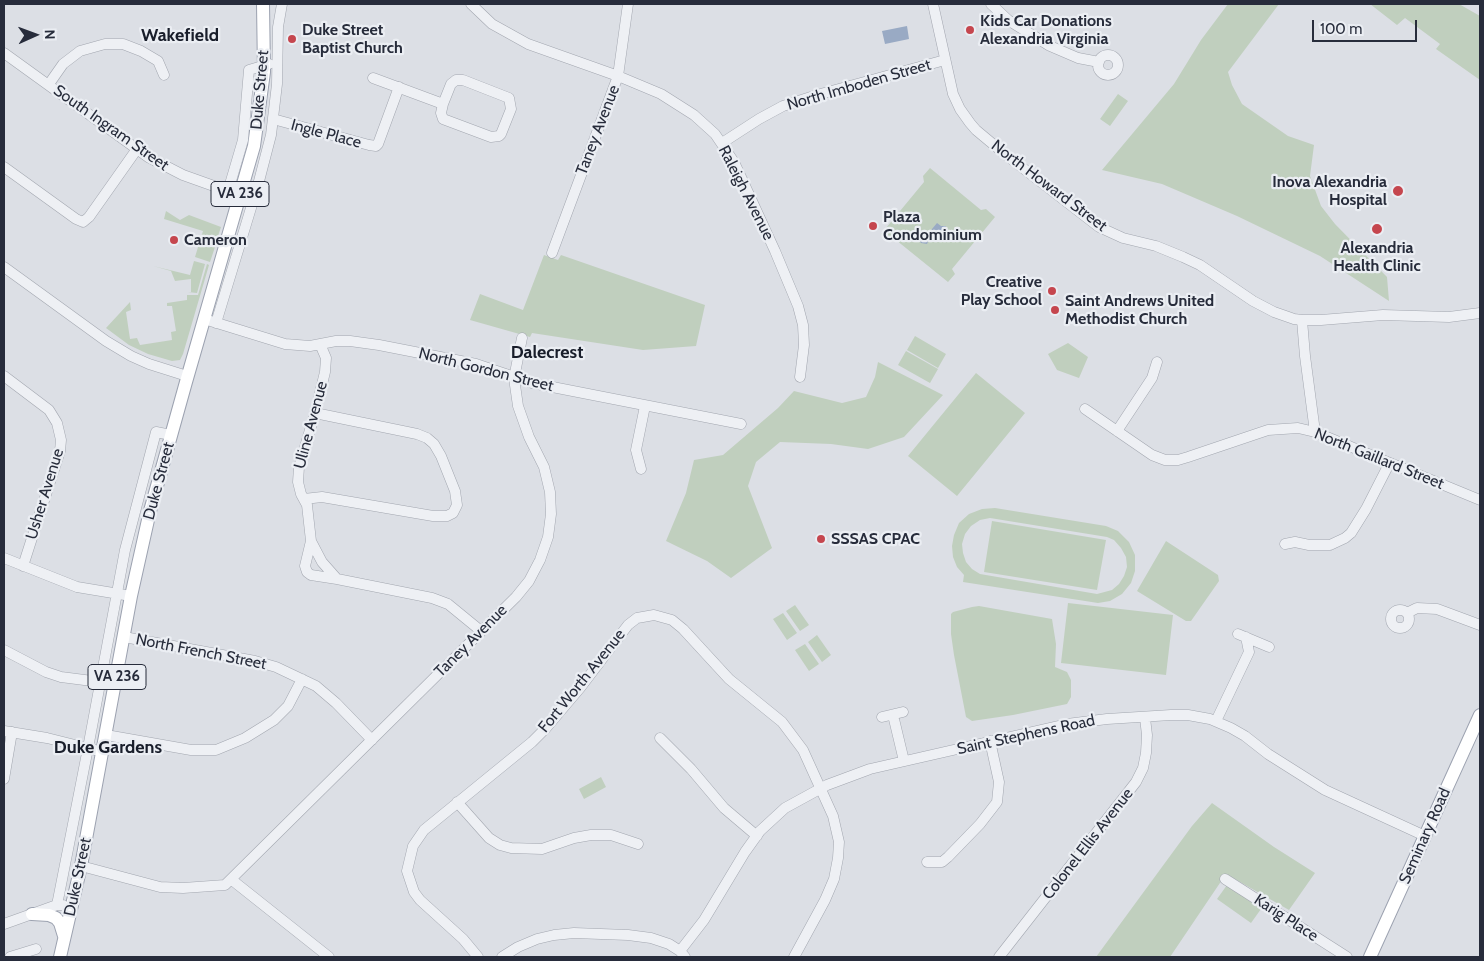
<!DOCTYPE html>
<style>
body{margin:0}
#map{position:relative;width:1484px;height:961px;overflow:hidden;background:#dcdfe5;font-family:Cabin,sans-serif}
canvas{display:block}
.frame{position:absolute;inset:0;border:5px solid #272c3b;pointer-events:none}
.north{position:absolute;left:10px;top:10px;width:50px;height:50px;-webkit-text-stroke:4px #ebeef3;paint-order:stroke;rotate:88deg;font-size:14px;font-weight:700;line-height:20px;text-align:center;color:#272c3b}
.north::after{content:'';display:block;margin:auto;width:18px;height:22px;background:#272c3b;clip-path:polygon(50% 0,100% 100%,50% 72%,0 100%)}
.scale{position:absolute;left:1312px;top:20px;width:105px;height:22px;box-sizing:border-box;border:2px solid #272c3b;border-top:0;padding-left:6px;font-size:15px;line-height:18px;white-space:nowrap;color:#272c3b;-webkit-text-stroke:4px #ebeef3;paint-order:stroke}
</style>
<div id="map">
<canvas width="1484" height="961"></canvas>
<div class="frame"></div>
<div class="north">N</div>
<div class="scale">100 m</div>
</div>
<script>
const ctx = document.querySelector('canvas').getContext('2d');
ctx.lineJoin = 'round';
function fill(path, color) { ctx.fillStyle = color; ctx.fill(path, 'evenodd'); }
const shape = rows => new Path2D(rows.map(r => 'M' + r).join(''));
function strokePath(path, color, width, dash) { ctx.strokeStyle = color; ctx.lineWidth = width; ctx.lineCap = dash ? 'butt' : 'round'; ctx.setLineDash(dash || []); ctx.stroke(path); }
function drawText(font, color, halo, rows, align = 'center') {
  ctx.font = font + ' Cabin,sans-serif'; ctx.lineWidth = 4.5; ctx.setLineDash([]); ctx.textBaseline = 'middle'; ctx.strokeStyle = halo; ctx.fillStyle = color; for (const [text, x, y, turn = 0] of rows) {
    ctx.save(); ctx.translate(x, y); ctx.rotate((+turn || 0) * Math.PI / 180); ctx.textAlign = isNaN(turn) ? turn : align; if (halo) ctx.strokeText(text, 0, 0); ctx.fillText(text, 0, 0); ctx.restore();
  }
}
const green = shape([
 [1228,4,1279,4,1228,72,1232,85,1242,104,1288,136,1314,145,1310,176,1321,206,1335,224,1387,277,1389,301,1320,256,1237,216,1162,184,1102,170,1174,84,1201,40],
 [1370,4,1459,4,1480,16,1480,80,1436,49,1440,44,1405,18,1397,25],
 [1118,94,1128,101,1110,126,1100,119],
 [930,168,981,210,986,209,995,217,952,269,955,274,948,282,896,240,891,242,881,234,924,182,923,176],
 [166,211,180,220,189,215,221,227,218,236,215,236,215,240,217,241,210,262,195,257,203,231,164,219],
 [544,255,558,260,561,255,705,305,696,346,643,350,532,333,530,337,470,320,480,294,523,310],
 [194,261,205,264,197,293,188,292,191,292,191,279,175,281,171,271,153,266,190,275],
 [207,264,209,265,183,354,180,360,172,361,148,354,129,345,106,328,130,302,131,310,126,312,130,339,137,338,140,345,172,340,171,332,176,331,172,306,167,306,167,303,187,300,187,295,198,295],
 [915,336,946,354,938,368,907,350],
 [1068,343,1088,357,1079,378,1057,370,1048,354],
 [906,351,938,369,930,383,898,365],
 [878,362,943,395,904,437,868,449,831,444,780,442,756,462,748,486,772,548,731,578,707,561,666,541,686,493,694,460,723,455,778,408,794,391,842,403,866,397,875,377],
 [976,373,1025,413,957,496,908,456],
 [995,508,1106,526,1118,531,1129,542,1135,555,1135,571,1131,583,1122,594,1110,601,1098,603,963,582,964,575,957,567,953,557,952,546,954,535,959,523,969,514,982,509],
 [990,518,1107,537,1114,540,1121,548,1126,557,1127,567,1124,576,1119,584,1112,590,1097,594,980,574,972,569,966,562,963,553,962,544,965,534,971,526,980,520],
 [992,521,1106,540,1097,590,984,572],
 [1166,541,1218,575,1219,581,1191,621,1186,621,1137,591],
 [1068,603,1173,615,1166,675,1061,663],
 [795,605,809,625,800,631,786,611],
 [979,606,1052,619,1056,644,1055,667,1067,672,1071,680,1071,697,1067,704,1013,715,972,721,966,717,954,655,951,634,951,614,953,612,972,607],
 [783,613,797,633,787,640,773,619],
 [817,635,831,655,822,662,808,642],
 [805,644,819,664,809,671,795,650],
 [601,777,606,787,584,799,579,789],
 [1212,803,1274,847,1315,873,1289,910,1226,874,1170,957,1096,957,1192,826],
 [1227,885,1261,909,1251,923,1217,899]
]);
const water = shape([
 [907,26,909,39,885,44,882,31],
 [937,223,941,226,946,226,946,231,942,232,934,240,930,237,927,244,921,243,918,239,919,236,922,234,927,235]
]);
const minor = shape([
 [471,4,492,24,528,44,618,76,661,94,694,115,715,134,734,162,741,177,775,251,798,306,803,325,804,345,800,377],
 [933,4,953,94,960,109,970,123,976,130,1006,155,1099,227,1123,238,1156,246,1183,257,1200,265,1253,301,1274,312,1294,319,1302,320,1321,320,1383,315,1449,317,1480,313],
 [991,4,1008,20,1050,46,1078,58,1099,62],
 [4,53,148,157,183,175,253,200],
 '1098 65a10 10 0 1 1 20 0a10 10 0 1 1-20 0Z',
 [373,78,443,104],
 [456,80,463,80,509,98,511,109,501,134,499,136,491,137,443,119,441,113,443,104,451,84,456,80],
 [49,84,63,64,80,51,105,44,123,44,141,51,158,61,164,75],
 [273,119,369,145,376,146,378,144,399,87],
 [722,143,759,119,783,106,817,95,945,60],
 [4,167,76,219,83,222,89,217,137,149],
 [228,191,243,140,249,70,269,64],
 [552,253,618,76,628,4],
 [4,267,106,341,131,356,149,364,187,376],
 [204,319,285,344,310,346,336,341,350,341,379,345,476,364,532,383,741,424],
 [1302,320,1305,356,1315,432],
 [216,323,258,185,271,135,277,84,278,27,282,4],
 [320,344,326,358,325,372,315,413,299,467,298,482,301,494,307,505,311,541,322,562,337,579,432,598,448,604,481,631],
 [4,376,49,410,57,423,61,440,60,451,23,566],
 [1085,409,1152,455,1165,460,1178,460,1188,457,1268,430,1298,428,1315,432,1480,500],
 [1117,431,1152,378,1157,362],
 [641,469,636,450,645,406],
 [304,499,322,497,433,516,447,516,453,513,457,505,455,491,441,456,434,444,427,438,417,434,315,413],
 [311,541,305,566,307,572,311,575,337,579],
 [1285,544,1295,542,1309,545,1330,545,1345,538,1351,533,1366,509,1389,464],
 [4,558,77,587,131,596],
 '1391 619a9 9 0 1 1 18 0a9 9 0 1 1-18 0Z',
 [1407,613,1417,608,1437,609,1480,625],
 [1238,634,1269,647],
 [124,637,255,661,276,667,316,686,336,703,372,740],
 [4,650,46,672,61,677,100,682],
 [893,715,904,761],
 [882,717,903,712],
 [1216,721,1249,652,1246,637],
 [4,731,47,738,103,752],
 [106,735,191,750,216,750,245,738,274,720,288,706,302,679],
 [660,738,691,769,724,808,757,836],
 [4,779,12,732],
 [457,802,489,838,500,845,511,848,542,849,574,838,591,835,611,835,638,844],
 [927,862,942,862,948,857,980,824,997,802,999,782,990,741],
 [81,866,160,887,183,888,225,885,516,597,529,581,540,560,548,537,551,514,550,492,544,467,529,437,518,406,514,378,522,338],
 [1225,879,1347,957],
 [232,880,329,957],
 [57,905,88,748,125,550,156,432,171,435],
 [4,924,57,905,63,905],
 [680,951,704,920,745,852,760,831,785,808,827,785,870,769,1067,724,1107,719,1171,715,1188,715,1210,719,1231,728,1245,736,1268,754,1325,790,1425,836],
 [10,957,36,949],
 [478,957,463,939,420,900,414,892,407,871,413,846,424,830,532,742,546,728,580,688,628,625,637,618,654,615,672,620,683,629,729,679,782,722,803,750,833,816,839,842,838,858,834,879,825,900,794,957],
 [502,957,518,947,537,939,554,935,574,933,628,935,651,938,669,944,680,951,685,957],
 [999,957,1136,782,1143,768,1146,753,1147,735,1145,718]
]);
const major = shape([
 [32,914,49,915,56,918,60,923,64,936],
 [60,957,81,866,131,596,150,511,186,382,254,146,264,72,263,4],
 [1370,957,1480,715]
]);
const markers = [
 [970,30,5,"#c5464e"],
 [292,39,5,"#c5464e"],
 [1398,191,6,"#c5464e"],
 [873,226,5,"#c5464e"],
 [1377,229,6,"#c5464e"],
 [174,240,5,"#c5464e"],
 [1052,291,5,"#c5464e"],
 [1055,310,5,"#c5464e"],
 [821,539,5,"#c5464e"]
];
const shields = [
 [240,194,58],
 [117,677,58]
];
const shieldNames = [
 ["VA 236",240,194],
 ["VA 236",117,677]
];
const poiNames = [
 ["Kids Car Donations",980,21],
 ["Alexandria Virginia",980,39],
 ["Duke Street",302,30],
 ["Baptist Church",302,48],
 ["Inova Alexandria",1387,182,"right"],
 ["Hospital",1387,200,"right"],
 ["Plaza",883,217],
 ["Condominium",883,235],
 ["Cameron",184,240],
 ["Alexandria",1377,248,"center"],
 ["Health Clinic",1377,266,"center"],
 ["Creative",1042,282,"right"],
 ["Play School",1042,300,"right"],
 ["Saint Andrews United",1065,301],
 ["Methodist Church",1065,319],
 ["SSSAS CPAC",831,539]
];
const streetNames = [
 ["North Imboden Street",859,85,-16],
 ["Duke Street",260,90,-85],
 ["South Ingram Street",111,128,35],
 ["Taney Avenue",598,130,-69],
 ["Ingle Place",326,134,15],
 ["North Howard Street",1049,186,37],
 ["Raleigh Avenue",746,193,63],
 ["North Gordon Street",486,370,14],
 ["Uline Avenue",311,425,-75],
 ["North Gaillard Street",1379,459,22],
 ["Duke Street",159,481,-75],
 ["Usher Avenue",45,494,-73],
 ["Taney Avenue",471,641,-45],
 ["North French Street",201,652,11],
 ["Fort Worth Avenue",582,681,-51],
 ["Saint Stephens Road",1026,735,-12],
 ["Seminary Road",1425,836,-66],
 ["Colonel Ellis Avenue",1088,844,-52],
 ["Duke Street",78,877,-78],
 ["Karig Place",1286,918,33]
];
const neighbourhoodNames = [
 ["Wakefield",180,36],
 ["Dalecrest",547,353],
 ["Duke Gardens",108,748]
];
fill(green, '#c0cfbe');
fill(water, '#99aac4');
strokePath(minor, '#a2a6af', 11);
strokePath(major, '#9ca2b0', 14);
strokePath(minor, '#eef0f4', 10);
strokePath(major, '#fff', 12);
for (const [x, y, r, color] of markers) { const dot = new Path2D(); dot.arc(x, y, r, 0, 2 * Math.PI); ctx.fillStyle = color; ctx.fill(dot); strokePath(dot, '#ebeef3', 2); }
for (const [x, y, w] of shields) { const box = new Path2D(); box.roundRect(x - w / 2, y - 12.5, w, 25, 4); ctx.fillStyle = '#ebeef3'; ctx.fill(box); strokePath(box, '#272c3b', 1); }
drawText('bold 15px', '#272c3b', null, shieldNames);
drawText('bold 16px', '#272c3b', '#ebeef3', poiNames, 'left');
drawText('16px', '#272c3b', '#ebeef3', streetNames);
drawText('bold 18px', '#191e2b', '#ebeef3', neighbourhoodNames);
</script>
